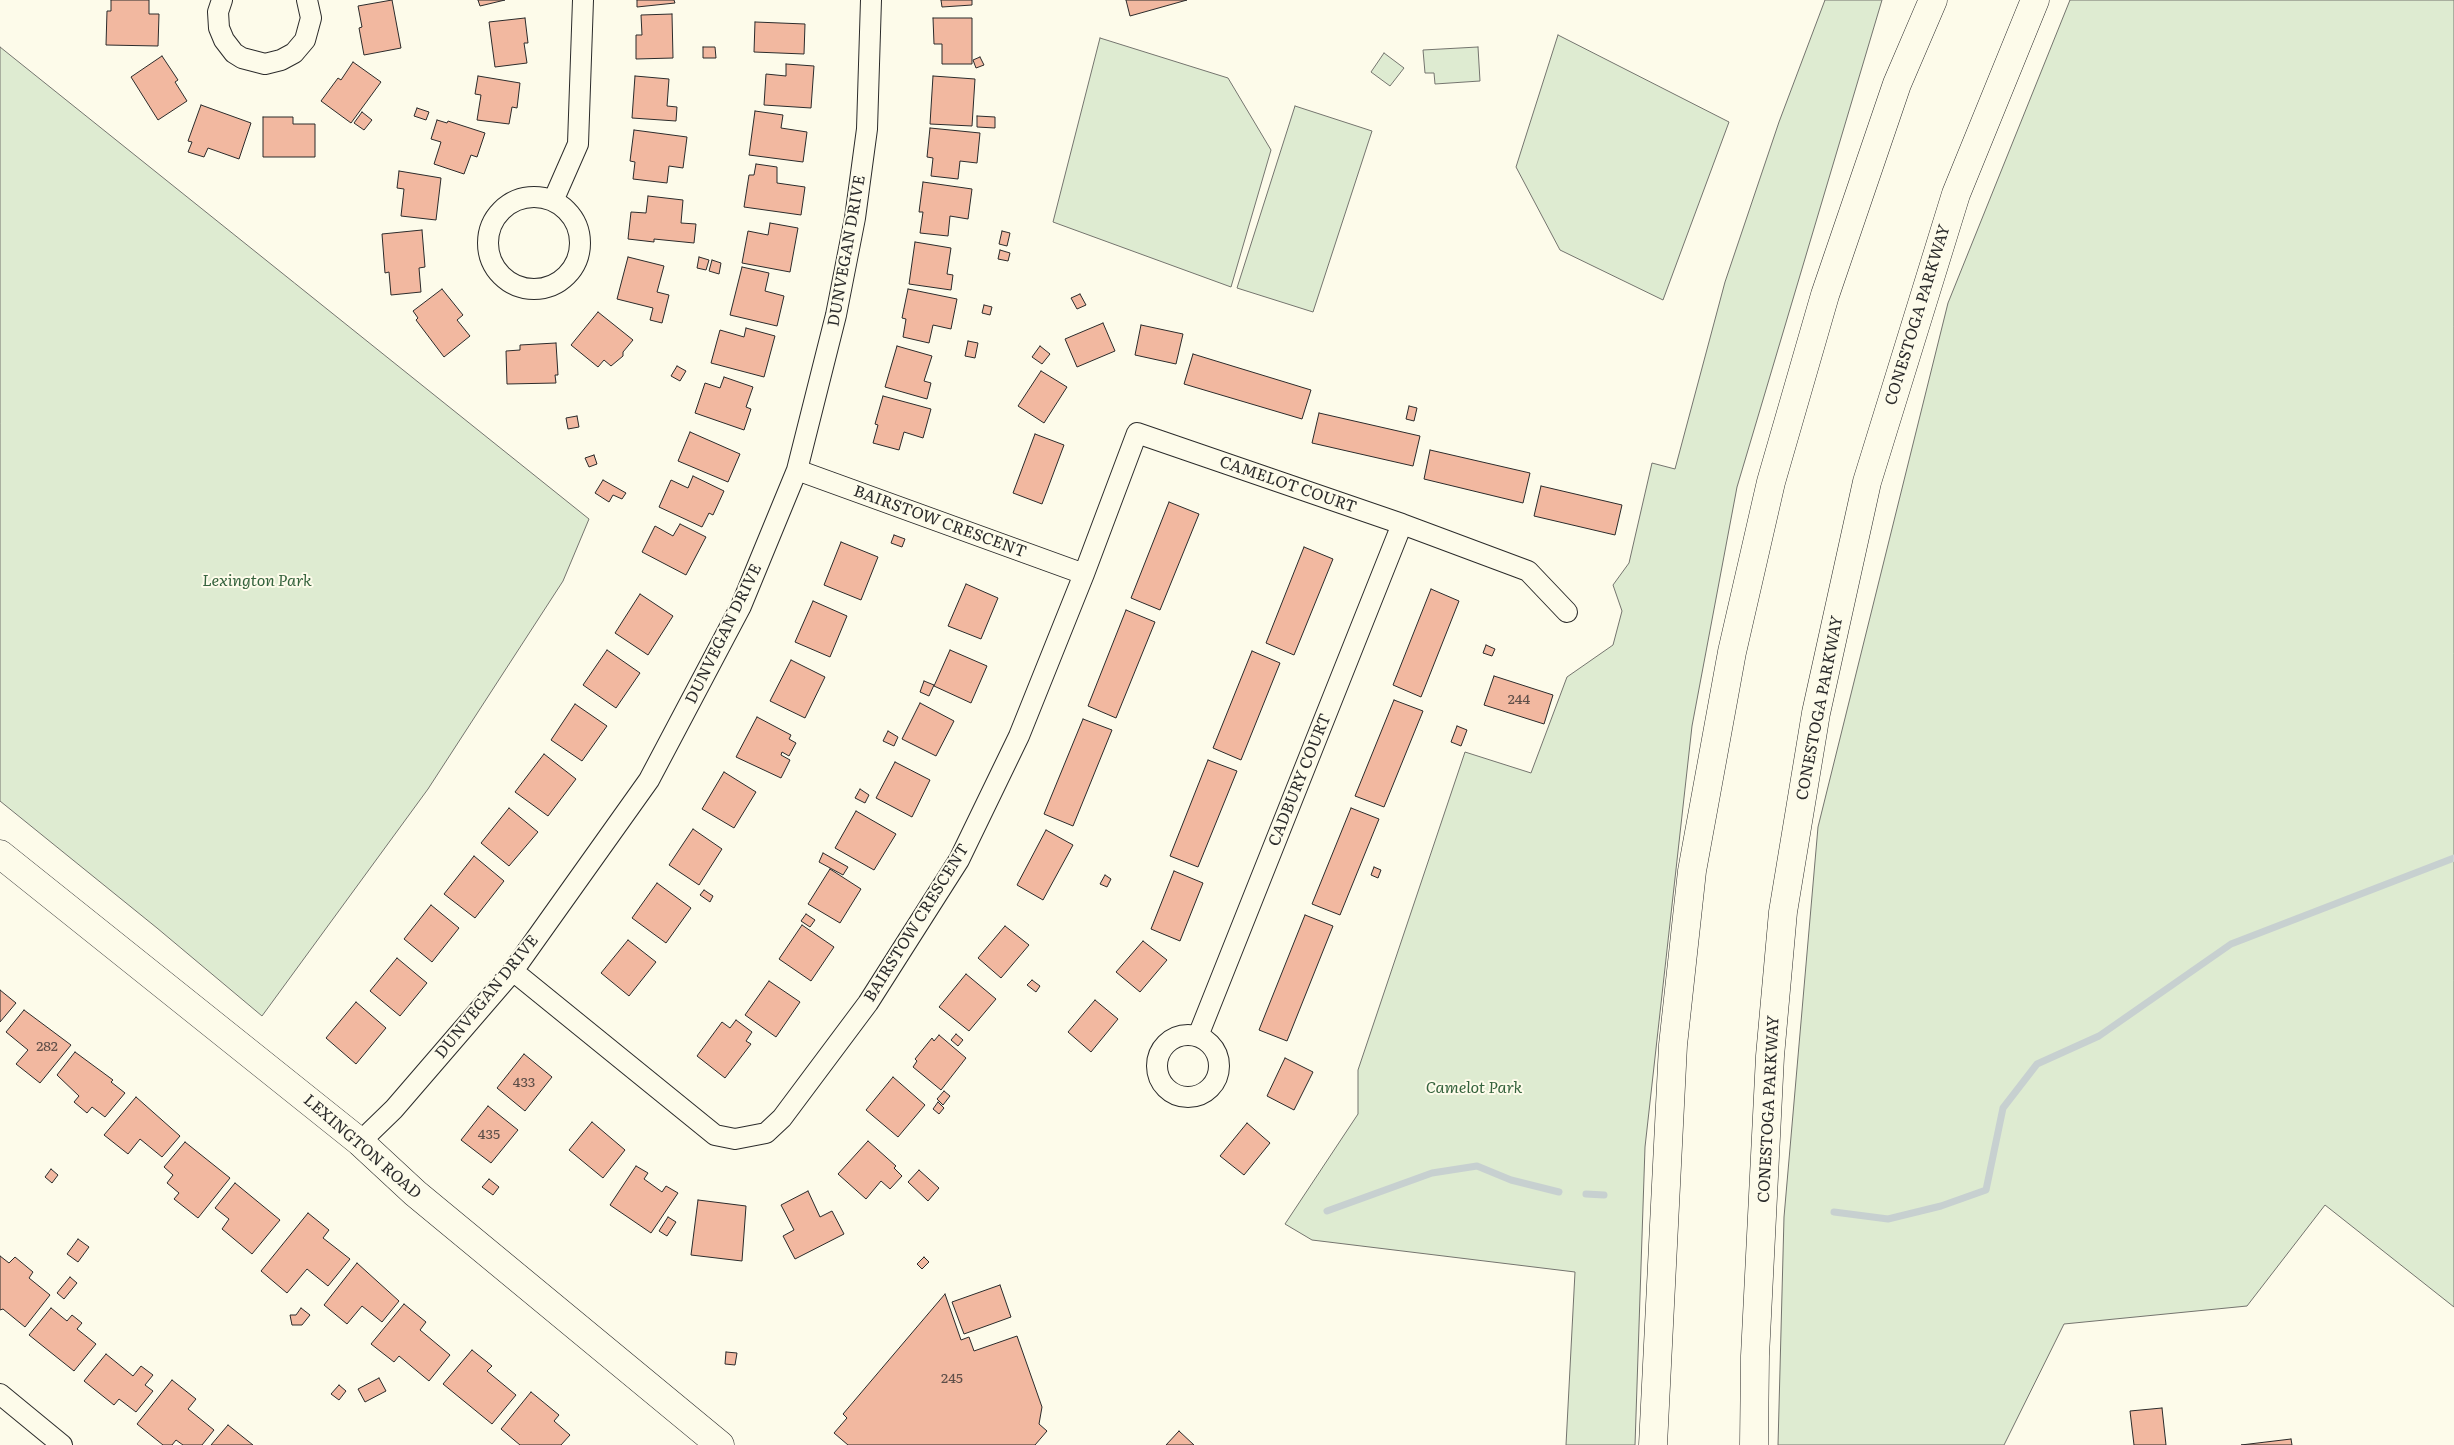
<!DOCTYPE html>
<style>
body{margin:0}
canvas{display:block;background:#fdfbea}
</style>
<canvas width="2454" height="1445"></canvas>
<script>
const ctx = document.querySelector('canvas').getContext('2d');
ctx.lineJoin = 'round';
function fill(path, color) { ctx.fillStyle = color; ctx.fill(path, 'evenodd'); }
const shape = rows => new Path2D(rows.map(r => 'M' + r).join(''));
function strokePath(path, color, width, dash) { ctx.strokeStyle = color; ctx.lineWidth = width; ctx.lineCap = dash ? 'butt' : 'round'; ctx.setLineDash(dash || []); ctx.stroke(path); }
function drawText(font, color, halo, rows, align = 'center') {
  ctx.font = font + ' Literata,serif'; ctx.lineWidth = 4; ctx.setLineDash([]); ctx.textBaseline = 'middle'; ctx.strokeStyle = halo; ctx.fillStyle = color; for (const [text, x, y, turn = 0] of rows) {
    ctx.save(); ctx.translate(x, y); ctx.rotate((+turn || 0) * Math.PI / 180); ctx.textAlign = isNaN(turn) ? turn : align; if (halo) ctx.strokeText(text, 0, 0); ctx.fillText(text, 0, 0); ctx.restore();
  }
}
const green = shape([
 [1825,0,1882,0,1737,487,1692,726,1645,1147,1635,1445,1566,1445,1575,1272,1312,1240,1285,1224,1358,1114,1358,1070,1465,752,1531,773,1567,677,1613,645,1622,611,1613,585,1629,563,1652,463,1675,469,1725,282,1779,122,1825,0],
 [2070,0,2454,0,2454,1307,2325,1205,2247,1306,2064,1324,2004,1445,1778,1445,1784,1217,1818,827,1948,303,2070,0],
 [1558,35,1729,122,1663,300,1560,250,1516,167,1558,35],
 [1100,38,1228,78,1271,150,1231,287,1053,222,1100,38],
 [0,47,589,519,563,581,428,789,262,1016,157,928,0,801,0,47],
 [1478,47,1480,81,1435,84,1434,73,1425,73,1423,50,1478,47],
 [1384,53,1404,68,1390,86,1371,72,1384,53],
 [1295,106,1372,131,1313,312,1237,288,1295,106]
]);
const stream = shape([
 [1586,1194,1604,1195],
 [1327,1211,1432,1173,1477,1166,1511,1180,1559,1192],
 [1834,1212,1888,1219,1941,1206,1986,1190,2003,1108,2037,1064,2099,1036,2231,944,2454,858]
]);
const building = shape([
 [111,0,149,0,149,14,159,14,158,46,106,45,107,11,111,11,111,0],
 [392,0,401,48,364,55,359,28,362,27,358,6,392,0],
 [478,0,505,0,480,6,478,0],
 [637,0,674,0,675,3,637,7,637,0],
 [941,0,972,0,972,5,942,7,941,0],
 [1126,0,1187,0,1130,16,1126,0],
 [672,14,673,58,636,59,636,35,642,35,641,15,672,14],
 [525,18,528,43,524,43,527,63,495,67,489,22,525,18],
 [933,18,972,18,972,64,942,64,942,44,934,44,933,18],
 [755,22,805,24,804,54,754,52,755,22],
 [703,47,715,47,716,58,703,58,703,47],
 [162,56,178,80,175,82,187,101,158,120,131,77,162,56],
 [980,57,984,65,976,68,973,60,980,57],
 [353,62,381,82,351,123,321,101,338,78,341,80,353,62],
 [786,64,814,66,811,108,764,105,766,74,786,76,786,64],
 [478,76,520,83,517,108,512,107,509,124,477,120,481,95,475,94,478,76],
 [635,76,669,79,667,106,677,107,676,121,632,118,635,76],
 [933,76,975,79,972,126,930,124,933,76],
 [201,105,251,123,239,159,208,148,204,157,188,152,192,142,188,141,201,105],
 [417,108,429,112,426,120,414,116,417,108],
 [755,111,783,115,781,128,807,132,803,162,749,155,755,111],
 [362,112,372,120,364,130,354,123,362,112],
 [977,116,995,117,995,128,977,127,977,116],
 [263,117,293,117,293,124,315,124,315,157,263,157,263,117],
 [437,120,447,123,448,121,485,133,477,157,471,155,464,174,434,164,441,142,431,139,437,120],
 [930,128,980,133,977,163,960,161,958,179,931,176,933,158,927,157,930,128],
 [634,130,687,137,683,168,669,166,667,183,633,179,635,162,630,161,634,130],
 [756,164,777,167,777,183,805,187,801,215,744,207,749,175,754,175,756,164],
 [399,171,441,178,436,220,401,216,404,189,397,188,399,171],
 [923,182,972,189,968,219,950,216,948,236,920,233,923,212,919,212,923,182],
 [648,196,683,200,681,223,696,224,694,243,654,239,654,242,628,239,631,212,646,213,648,196],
 [770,223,798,228,790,272,742,263,748,231,768,235,770,223],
 [422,230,425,267,419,268,421,292,391,295,389,272,385,273,382,234,422,230],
 [1002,231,1010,233,1007,246,999,244,1002,231],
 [915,242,951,248,947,274,953,275,951,290,909,284,915,242],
 [1000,250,1010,253,1008,261,998,259,1000,250],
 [628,257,664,266,657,292,669,295,662,323,650,320,653,308,617,299,628,257],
 [699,257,709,260,706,270,697,268,699,257],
 [712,260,721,263,719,274,709,271,712,260],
 [742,267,769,273,765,291,784,296,777,326,730,315,742,267],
 [442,289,463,315,457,320,470,336,444,357,416,320,418,318,413,311,442,289],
 [908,289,957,299,951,329,933,325,929,343,903,337,906,319,902,318,908,289],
 [1080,294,1086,305,1077,309,1071,298,1080,294],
 [984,305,992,307,990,315,982,313,984,305],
 [598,312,633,340,623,352,623,356,611,366,604,360,598,367,571,345,598,312],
 [1103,323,1115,351,1077,367,1065,339,1103,323],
 [1141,325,1183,334,1176,364,1135,355,1141,325],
 [746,328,775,336,764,377,711,363,720,330,744,337,746,328],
 [968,341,978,343,975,358,965,356,968,341],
 [556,343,558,375,555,375,556,383,507,384,506,351,520,350,520,345,556,343],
 [897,346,932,356,924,381,931,383,927,399,885,387,897,346],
 [1040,346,1050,354,1042,364,1032,357,1040,346],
 [1193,354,1311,390,1302,419,1184,384,1193,354],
 [677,366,686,371,680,381,671,376,677,366],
 [1041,371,1067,387,1044,423,1018,406,1041,371],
 [724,377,753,387,746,407,751,409,744,430,695,413,705,383,720,388,724,377],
 [883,396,931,409,923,438,904,432,899,450,873,443,878,425,875,424,883,396],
 [1409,406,1417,408,1414,421,1406,419,1409,406],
 [1319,413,1420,436,1413,466,1312,443,1319,413],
 [577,416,579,427,568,429,566,418,577,416],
 [690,432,740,454,728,482,678,461,690,432],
 [1035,434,1064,445,1042,504,1013,493,1035,434],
 [1430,450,1530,473,1523,503,1424,479,1430,450],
 [594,455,597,464,589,467,585,458,594,455],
 [693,476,724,491,713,515,709,513,702,527,659,507,671,480,688,488,693,476],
 [603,480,626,493,622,499,613,495,609,502,595,493,603,480],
 [1541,486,1622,505,1615,535,1534,516,1541,486],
 [1169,502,1199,514,1160,610,1131,598,1169,502],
 [680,524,706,537,686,575,642,552,655,526,673,536,680,524],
 [894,535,905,539,902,547,891,543,894,535],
 [841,542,878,557,861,600,824,585,841,542],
 [1304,547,1333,559,1294,655,1266,643,1304,547],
 [966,584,998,598,981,639,948,626,966,584],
 [1431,589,1459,601,1421,697,1393,685,1431,589],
 [640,594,673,616,648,655,615,633,640,594],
 [813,601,847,616,830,657,795,642,813,601],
 [1126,610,1155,622,1116,718,1088,706,1126,610],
 [1486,645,1495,649,1492,656,1483,653,1486,645],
 [607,650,640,673,616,708,583,685,607,650],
 [950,650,987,666,971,703,934,686,950,650],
 [1252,651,1280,663,1241,760,1213,748,1252,651],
 [791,660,825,677,805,718,770,701,791,660],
 [1494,676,1553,695,1544,724,1484,705,1494,676],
 [924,681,934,685,929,696,920,692,924,681],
 [1394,700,1423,711,1384,807,1355,796,1394,700],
 [920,703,954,721,936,756,902,739,920,703],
 [575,704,607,726,582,761,551,740,575,704],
 [757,717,791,735,789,739,796,743,789,756,782,752,781,755,790,760,781,778,736,757,757,717],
 [1083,719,1112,730,1073,826,1044,814,1083,719],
 [1457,726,1467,730,1461,746,1451,742,1457,726],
 [888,731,898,737,894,746,883,741,888,731],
 [544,754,576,779,548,816,515,792,544,754],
 [1208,760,1237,771,1198,867,1170,856,1208,760],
 [895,762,930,780,912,817,876,798,895,762],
 [724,772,756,792,734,828,702,809,724,772],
 [860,789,869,795,865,803,855,798,860,789],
 [509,808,538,832,509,866,481,843,509,808],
 [1351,808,1379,819,1340,915,1312,904,1351,808],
 [856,811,896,834,874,870,835,848,856,811],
 [693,829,722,849,699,885,669,865,693,829],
 [1046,830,1073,845,1043,900,1017,885,1046,830],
 [823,853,848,867,843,875,819,862,823,853],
 [474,856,504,881,475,918,444,894,474,856],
 [1374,867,1381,870,1378,878,1371,875,1374,867],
 [830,869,861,889,840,923,808,904,830,869],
 [1174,871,1203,883,1180,941,1151,929,1174,871],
 [1105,875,1111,879,1107,887,1100,884,1105,875],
 [657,883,691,908,666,943,632,918,657,883],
 [704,890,713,896,710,902,700,895,704,890],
 [431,905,459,928,432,962,404,939,431,905],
 [806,914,815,920,810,927,801,921,806,914],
 [1305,915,1333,926,1287,1041,1259,1030,1305,915],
 [802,925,834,947,811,981,779,959,802,925],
 [1005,926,1029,945,1001,978,978,958,1005,926],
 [628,940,656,962,629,996,601,973,628,940],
 [1143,941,1167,960,1140,992,1116,972,1143,941],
 [397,958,427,983,400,1016,370,991,397,958],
 [966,974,996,999,969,1031,939,1007,966,974],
 [1032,980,1040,986,1036,992,1027,985,1032,980],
 [769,981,800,1002,776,1037,745,1015,769,981],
 [0,990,16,1003,0,1022,0,990],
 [1095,1000,1118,1019,1091,1052,1068,1032,1095,1000],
 [356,1002,386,1028,356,1064,326,1038,356,1002],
 [24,1010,71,1045,40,1083,16,1064,28,1050,6,1032,24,1010],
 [736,1020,752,1032,746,1041,751,1044,725,1078,697,1056,722,1022,730,1028,736,1020],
 [956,1034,963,1040,958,1046,951,1040,956,1034],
 [939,1035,966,1058,941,1090,913,1067,917,1061,915,1059,932,1038,934,1041,939,1035],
 [75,1052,113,1080,111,1082,125,1093,105,1117,92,1107,87,1113,74,1102,79,1096,57,1075,75,1052],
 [524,1054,552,1077,525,1111,497,1088,524,1054],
 [1285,1058,1313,1072,1294,1110,1267,1096,1285,1058],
 [893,1077,925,1105,898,1137,866,1110,893,1077],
 [944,1091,950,1096,943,1105,937,1099,944,1091],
 [136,1097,180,1136,162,1157,140,1139,128,1154,104,1135,136,1097],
 [938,1102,944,1108,939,1114,933,1109,938,1102],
 [488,1106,518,1130,491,1163,461,1140,488,1106],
 [592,1122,625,1150,603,1178,569,1150,592,1122],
 [1247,1123,1270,1143,1244,1175,1220,1156,1247,1123],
 [868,1141,896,1166,894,1168,902,1176,890,1189,881,1181,866,1199,838,1174,868,1141],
 [185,1142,230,1178,198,1218,174,1199,179,1193,167,1183,173,1175,164,1167,185,1142],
 [636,1166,648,1173,644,1179,662,1192,666,1186,678,1193,651,1233,610,1205,636,1166],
 [51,1169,58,1175,52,1183,45,1177,51,1169],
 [919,1170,939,1188,928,1201,908,1182,919,1170],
 [489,1179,499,1187,493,1195,482,1187,489,1179],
 [235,1183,280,1220,252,1254,222,1229,229,1219,215,1208,235,1183],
 [808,1191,820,1217,832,1211,844,1234,795,1259,783,1236,794,1230,781,1205,808,1191],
 [698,1200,746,1206,742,1261,691,1255,698,1200],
 [308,1213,329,1230,323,1238,350,1259,328,1286,307,1269,287,1293,261,1271,308,1213],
 [668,1217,676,1222,667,1236,659,1231,668,1217],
 [78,1239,89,1247,78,1262,67,1254,78,1239],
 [0,1256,9,1263,15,1257,33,1272,29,1278,50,1295,25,1327,3,1309,0,1310,0,1256],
 [924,1257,929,1262,922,1269,917,1264,924,1257],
 [357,1263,399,1301,382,1322,362,1306,347,1324,324,1305,357,1263],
 [70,1277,77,1283,64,1299,57,1293,70,1277],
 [1000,1285,1011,1317,964,1334,952,1302,1000,1285],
 [945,1294,961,1340,969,1337,974,1351,1017,1336,1042,1407,1039,1424,1047,1431,1035,1445,848,1445,834,1433,847,1418,843,1414,945,1294],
 [404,1304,426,1322,420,1330,450,1355,429,1381,399,1356,394,1362,371,1344,404,1304],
 [51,1308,67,1321,72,1315,82,1323,77,1329,96,1344,74,1371,29,1335,51,1308],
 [301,1308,310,1315,302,1325,292,1325,290,1315,296,1315,301,1308],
 [472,1350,492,1366,487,1371,516,1395,492,1424,443,1384,472,1350],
 [726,1352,737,1353,735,1365,725,1364,726,1352],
 [106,1354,133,1376,141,1366,153,1375,145,1385,153,1391,136,1412,119,1399,114,1405,84,1381,106,1354],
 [379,1378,386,1391,365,1402,358,1389,379,1378],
 [172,1380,196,1399,188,1409,214,1430,202,1445,183,1445,176,1440,172,1445,163,1445,137,1424,172,1380],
 [339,1385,346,1391,339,1400,331,1394,339,1385],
 [531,1392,559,1415,554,1421,570,1435,561,1445,520,1445,501,1429,531,1392],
 [2162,1408,2166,1445,2134,1445,2130,1411,2162,1408],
 [228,1425,253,1445,211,1445,228,1425],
 [1179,1431,1194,1445,1166,1445,1179,1431],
 [2291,1439,2292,1445,2241,1445,2291,1439]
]);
const minor = shape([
 [222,0,218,12,219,28,224,40,234,53,242,58,265,64,281,60,294,53,305,40,311,18,307,0],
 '488 243a46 46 0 1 1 92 0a46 46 0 1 1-92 0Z',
 [553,201,578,144,583,0],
 [797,470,1084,574],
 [513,971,715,1135,735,1139,766,1133,782,1118,868,1003,959,860,1019,736,1084,574,1137,433,1402,524,1528,571,1567,612],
 '1157 1066a31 31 0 1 1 62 0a31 31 0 1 1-62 0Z',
 [1198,1036,1402,524],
 [360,1142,394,1109,513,971,649,780,741,606,797,470,836,315,855,218,867,129,871,0],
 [0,1394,62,1445]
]);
const secondary = shape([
 [0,854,360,1142,415,1193,720,1445]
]);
const motorway = shape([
 [1653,1445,1673,1045,1692,871,1732,652,1771,482,1825,295,1897,84,1933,0],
 [1754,1445,1755,1356,1770,1056,1783,912,1816,713,1867,482,1956,194,2035,0]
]);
const numberNames = [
 ["244",1519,700],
 ["282",47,1047],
 ["433",524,1083],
 ["435",489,1135],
 ["245",952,1379]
];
const streetNames = [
 ["DUNVEGAN DRIVE",847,251,-80],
 ["CONESTOGA PARKWAY",1918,315,-73],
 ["CAMELOT COURT",1288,485,19],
 ["BAIRSTOW CRESCENT",940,522,20],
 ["DUNVEGAN DRIVE",724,634,-64],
 ["CONESTOGA PARKWAY",1820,708,-79],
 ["CADBURY COURT",1300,780,-68],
 ["BAIRSTOW CRESCENT",917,923,-58],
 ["DUNVEGAN DRIVE",487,997,-51],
 ["CONESTOGA PARKWAY",1769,1109,-87],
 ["LEXINGTON ROAD",362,1147,41]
];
const parkNames = [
 ["Lexington Park",257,581],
 ["Camelot Park",1474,1088]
];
fill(green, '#deebd1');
strokePath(green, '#74746e', 1);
strokePath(stream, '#c7d0d0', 7);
fill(building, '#f2b8a0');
strokePath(building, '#2b2b2b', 1);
strokePath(minor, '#2b2b2b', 22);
strokePath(secondary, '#2b2b2b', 29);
strokePath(motorway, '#2b2b2b', 29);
strokePath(minor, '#fdfbea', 20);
strokePath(secondary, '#fdfbea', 28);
strokePath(motorway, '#fdfbea', 28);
drawText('14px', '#5d4e48', null, numberNames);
drawText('16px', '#2b2b2b', '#fdfbea', streetNames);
drawText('italic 16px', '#34623c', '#fdfbea', parkNames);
</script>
